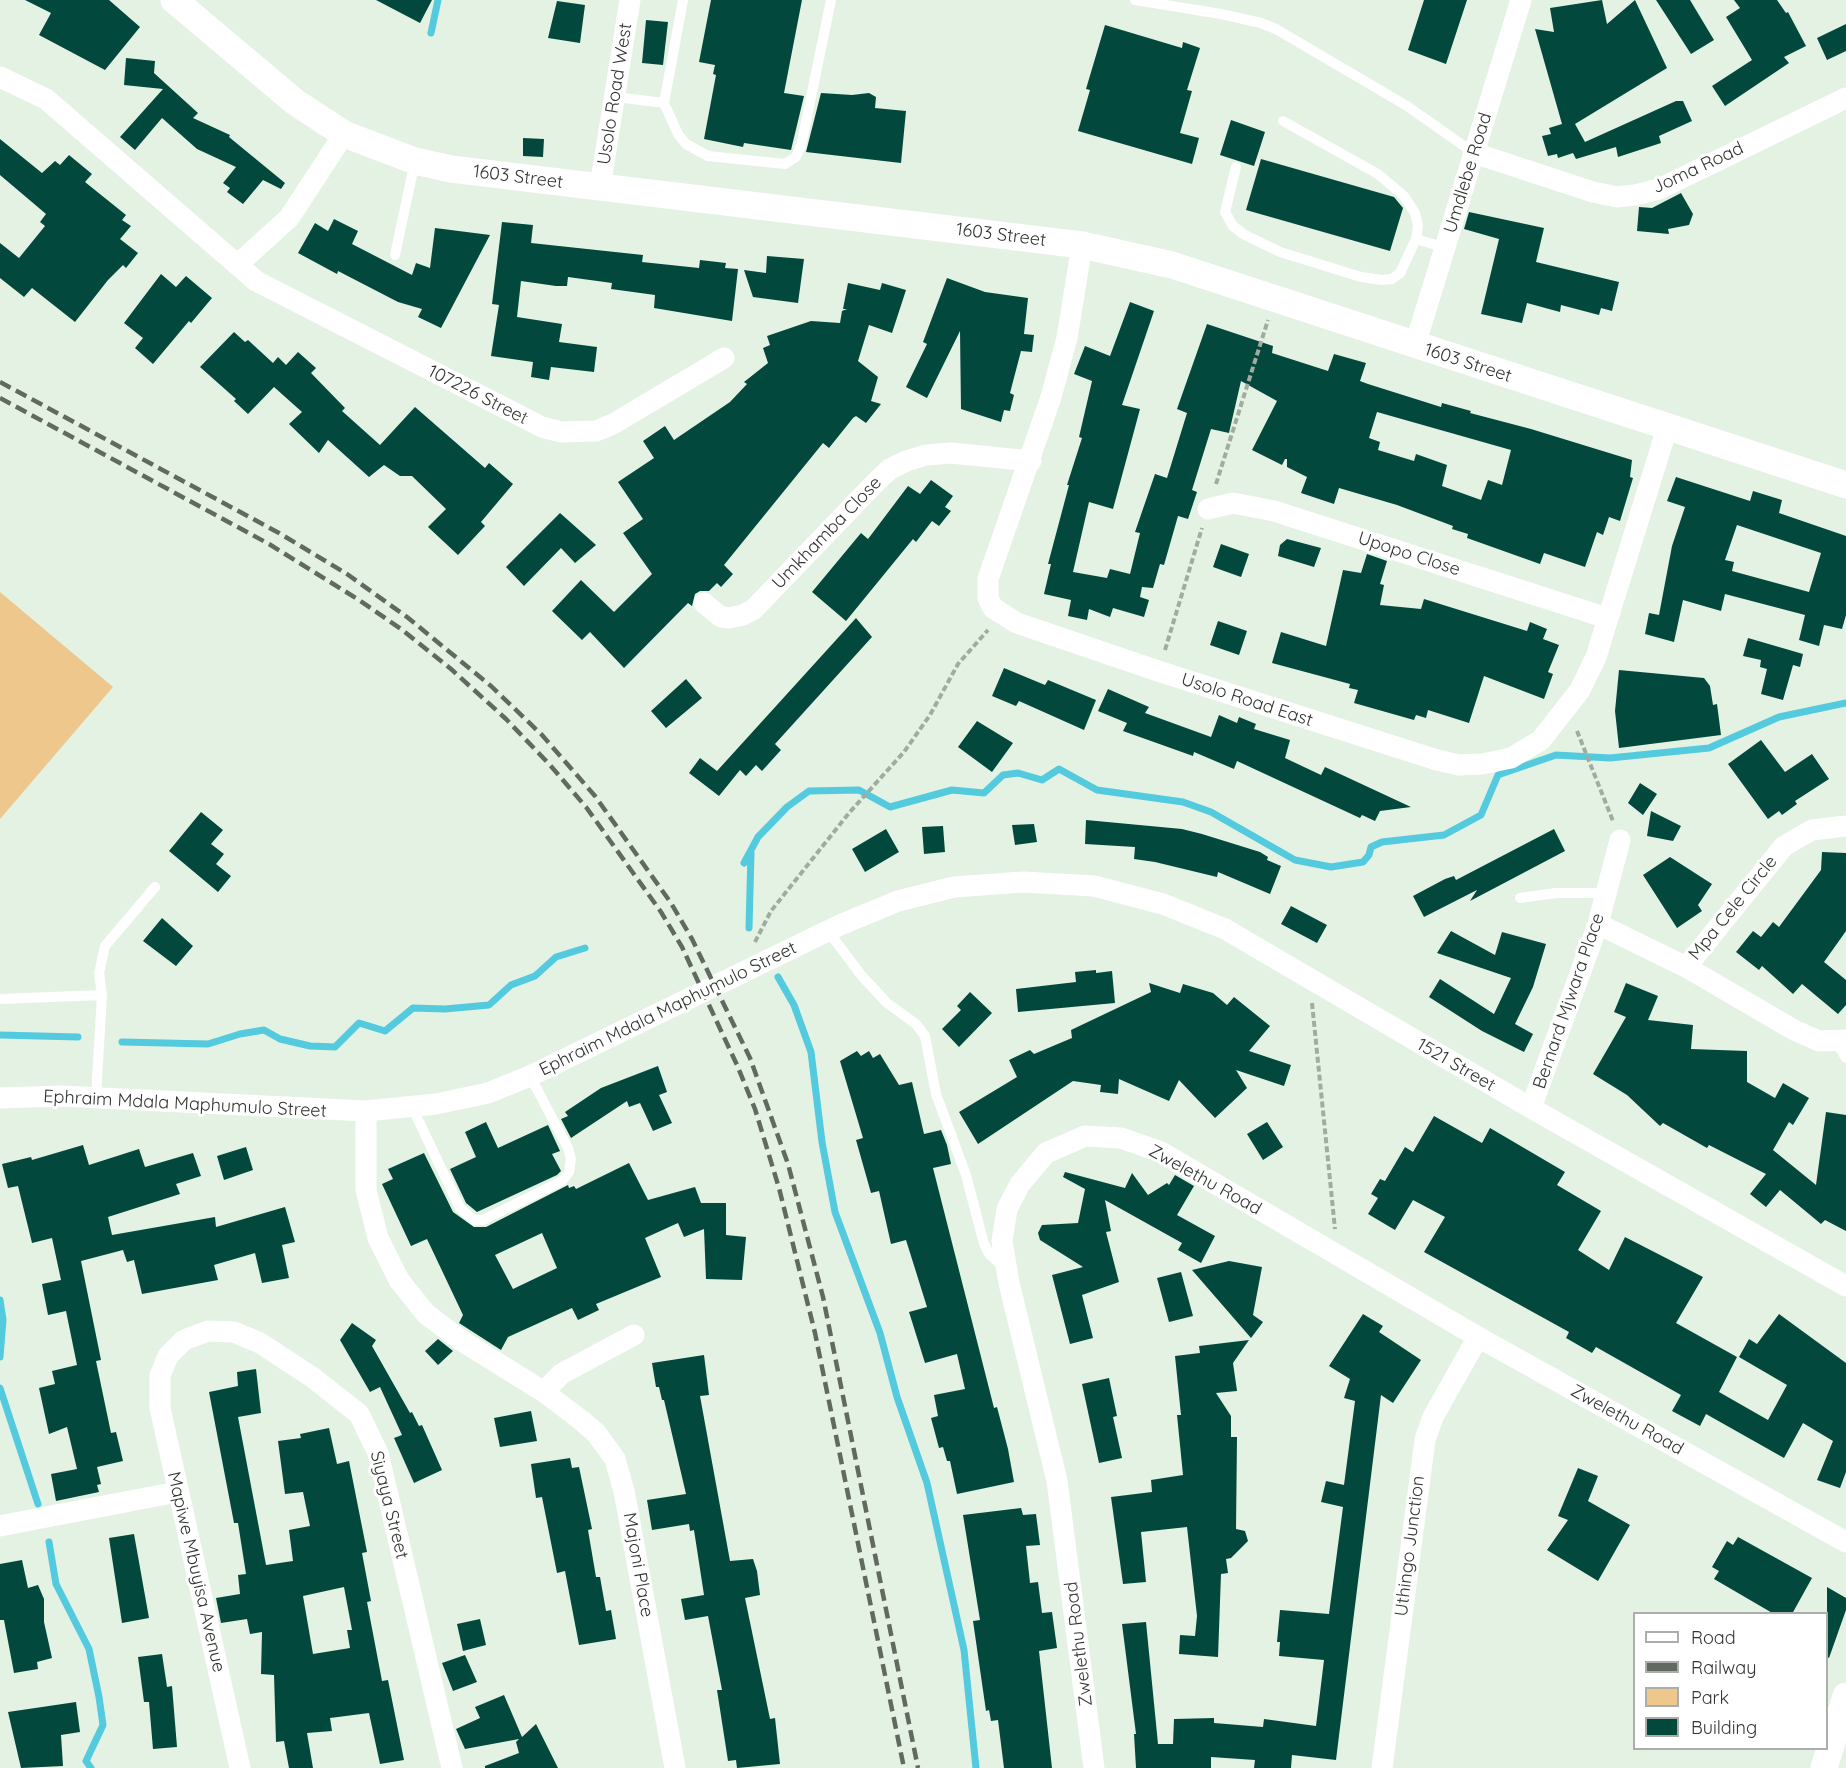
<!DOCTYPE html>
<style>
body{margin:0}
#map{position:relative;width:1846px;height:1768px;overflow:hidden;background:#e4f2e3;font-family:Quicksand,sans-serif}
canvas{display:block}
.legend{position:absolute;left:1633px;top:1612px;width:195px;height:138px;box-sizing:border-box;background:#fff;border:2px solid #acaeac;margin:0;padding:8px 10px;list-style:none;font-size:18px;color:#303530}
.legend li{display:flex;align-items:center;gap:12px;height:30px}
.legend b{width:30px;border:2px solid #acaeac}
</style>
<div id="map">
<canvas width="1846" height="1768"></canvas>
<ul class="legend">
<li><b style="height:8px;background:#fff"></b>Road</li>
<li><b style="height:8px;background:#626961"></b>Railway</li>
<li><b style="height:16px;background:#edc78b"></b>Park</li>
<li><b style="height:16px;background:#03483d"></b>Building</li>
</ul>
</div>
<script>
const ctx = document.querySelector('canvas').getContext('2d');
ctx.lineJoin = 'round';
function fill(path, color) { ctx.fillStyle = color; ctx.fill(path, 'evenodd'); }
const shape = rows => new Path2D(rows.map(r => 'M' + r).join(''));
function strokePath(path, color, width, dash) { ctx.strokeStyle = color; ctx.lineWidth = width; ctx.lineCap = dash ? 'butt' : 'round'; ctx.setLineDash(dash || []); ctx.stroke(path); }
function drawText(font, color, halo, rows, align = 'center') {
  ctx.font = font + ' Quicksand,sans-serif'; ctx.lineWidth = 6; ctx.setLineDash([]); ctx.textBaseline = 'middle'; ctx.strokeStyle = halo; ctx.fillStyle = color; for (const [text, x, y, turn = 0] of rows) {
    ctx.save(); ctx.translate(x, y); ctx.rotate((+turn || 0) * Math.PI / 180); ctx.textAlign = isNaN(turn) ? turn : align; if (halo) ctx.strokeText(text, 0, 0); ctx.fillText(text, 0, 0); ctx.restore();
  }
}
const green = shape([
 [0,592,113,687,0,819]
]);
const stream = shape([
 [431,33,438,0],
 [744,863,758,837,787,807,809,791,859,790,890,807,952,790,984,793,1003,775,1018,773,1042,780,1059,769,1097,790,1183,802,1211,812,1295,860,1331,867,1363,862,1369,855,1371,847,1382,842,1444,835,1481,815,1498,775,1556,755,1610,758,1709,748,1779,717,1846,703],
 [749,928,751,853],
 [778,977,794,1005,811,1052,822,1142,835,1212,880,1333,897,1397,927,1483,964,1650,976,1768],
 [0,1035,78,1037],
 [122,1042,208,1044,240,1034,264,1030,280,1039,310,1046,335,1047,359,1023,385,1031,413,1008,445,1009,489,1005,511,985,535,976,556,957,585,948],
 [0,1300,3,1320,0,1357],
 [0,1388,38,1504],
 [49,1542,56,1584,89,1649,99,1697,103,1725,86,1761,91,1768]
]);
const building = shape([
 [25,0,109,0,140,27,105,70,39,35,51,13],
 [376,0,432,0,420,23],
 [711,0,802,0,784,93,804,96,791,150,744,143,743,147,704,139,716,75,713,74,715,65,699,62],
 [1424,0,1467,0,1446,64,1408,50],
 [1602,0,1607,24,1635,0,1667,68,1575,124,1585,142,1676,101,1683,101,1692,121,1659,136,1661,143,1618,157,1616,147,1576,159,1573,153,1558,158,1557,154,1548,156,1542,136,1551,134,1549,128,1562,124,1535,29,1554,32,1550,8],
 [1656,0,1690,0,1714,40,1691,54],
 [1734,0,1777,0,1786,13,1788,12,1806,46,1784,57,1789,63,1725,106,1712,86,1752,60,1726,17,1740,8],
 [557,1,585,5,580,43,548,38],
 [646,20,668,22,663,65,642,63],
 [1846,24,1846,51,1827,60,1817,38],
 [1105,25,1182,48,1183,42,1200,48,1187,90,1192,91,1180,133,1199,138,1192,164,1078,131,1090,90,1086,89],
 [126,58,155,61,154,73,198,113,193,118,230,135,229,137,285,183,281,189,263,180,243,204,227,192,230,188,223,183,236,167,197,149,162,118,135,150,120,137,163,89,124,85],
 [821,93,852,95,869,93,876,97,875,108,906,111,901,163,806,152],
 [1231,120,1265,132,1254,166,1220,155],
 [523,138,544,139,543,157,523,156],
 [0,139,42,173,55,161,60,165,69,155,92,174,85,182,126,215,122,220,131,226,120,239,138,253,126,268,123,265,108,280,75,322,32,288,24,297,0,278,0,243,19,258,45,226,40,222,46,214,0,175],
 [1261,159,1394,197,1403,208,1390,251,1246,210],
 [1681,193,1693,214,1689,225,1668,229,1669,234,1637,231,1639,207,1652,208],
 [1469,212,1544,228,1536,262,1619,282,1612,311,1601,308,1599,315,1561,305,1560,312,1527,303,1522,323,1481,314,1499,239,1464,229],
 [334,219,358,231,352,244,412,275,416,263,430,268,435,228,490,235,441,328,418,317,422,309,398,302,338,271,337,274,298,253,315,223,328,231],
 [502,222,533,225,531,243,643,255,642,262,699,268,700,260,726,263,725,268,738,269,732,321,654,308,655,295,611,289,612,283,568,277,567,286,556,286,521,281,517,317,562,324,559,342,597,347,594,372,551,367,549,380,531,377,533,362,491,356,499,305,492,304],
 [767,256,804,259,798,303,753,297,744,270,766,273],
 [161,274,176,287,186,276,212,298,191,323,189,321,153,364,135,348,143,338,124,323],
 [947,278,985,292,1028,298,1024,334,1034,335,1032,352,1021,351,1010,393,1014,395,1010,411,1004,410,1001,422,961,409,960,331,927,398,906,387,927,344,923,342],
 [848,283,880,290,882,283,906,290,892,333,869,325,858,361,878,377,871,401,881,404,866,423,856,416,853,418,829,448,823,443,724,565,733,574,721,587,717,583,709,591,700,591,695,594,692,606,688,603,624,668,590,632,582,640,552,611,581,580,614,612,652,574,623,533,643,519,618,482,654,458,643,441,665,426,674,440,730,402,747,384,744,382,768,363,763,348,770,345,767,336,811,321,840,323,842,311,847,309,843,309],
 [1130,302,1154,311,1122,405,1140,409,1113,509,1089,502,1073,572,1107,578,1110,569,1130,574,1140,533,1135,532,1155,474,1167,478,1187,413,1177,409,1207,324,1273,346,1272,353,1328,371,1334,354,1366,363,1360,381,1368,384,1441,407,1442,403,1471,411,1470,413,1531,429,1632,460,1630,477,1633,478,1620,521,1609,517,1603,535,1597,532,1585,567,1544,553,1540,564,1467,538,1468,534,1452,529,1453,526,1397,505,1339,488,1334,504,1301,493,1307,477,1287,467,1287,459,1285,459,1282,465,1252,450,1277,401,1241,381,1229,433,1211,429,1192,490,1197,492,1188,519,1178,516,1164,565,1160,564,1153,588,1142,587,1140,597,1149,600,1144,617,1113,608,1110,617,1089,609,1087,620,1068,616,1071,600,1044,594,1051,564,1048,564,1069,485,1067,485,1082,438,1079,437,1092,381,1074,374,1085,346,1110,356],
 [1377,412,1511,450,1502,485,1488,480,1481,500,1442,486,1447,465,1416,454,1414,461,1378,450,1380,442,1369,438],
 [234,332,245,342,248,340,273,363,278,357,286,365,298,352,316,368,311,373,345,408,342,411,380,445,415,407,485,468,489,463,513,484,481,522,485,526,458,555,428,527,446,509,412,476,400,476,384,465,369,477,328,440,319,453,289,424,302,412,274,387,248,414,234,401,236,399,200,367],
 [1676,477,1750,501,1753,491,1782,500,1779,513,1846,536,1846,615,1842,629,1824,625,1819,646,1799,640,1805,615,1725,594,1721,611,1683,600,1674,642,1645,634,1649,613,1659,615,1672,546,1685,507,1667,501],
 [1737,525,1821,553,1809,592,1732,571,1734,562,1725,560],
 [931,480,953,496,945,507,951,511,939,526,932,521,916,542,913,539,846,621,812,592,861,533,868,539,908,486,920,494],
 [560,513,596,545,575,563,561,548,524,586,506,567],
 [1287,539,1321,548,1314,567,1278,556,1280,545],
 [1221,544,1249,554,1241,577,1213,567],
 [1367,554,1387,561,1380,584,1384,585,1380,605,1421,609,1424,599,1527,631,1530,622,1547,629,1543,639,1559,645,1548,672,1553,674,1544,699,1484,676,1469,723,1428,710,1426,718,1416,715,1414,720,1354,703,1358,690,1349,688,1350,684,1272,663,1281,632,1326,646,1343,570,1361,573],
 [856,618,872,637,775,744,781,750,762,771,756,765,746,776,740,770,719,796,689,773,700,758,717,771],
 [1218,621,1247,631,1239,655,1210,645],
 [1748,638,1803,654,1800,667,1793,665,1783,700,1761,694,1767,669,1760,667,1761,660,1743,656],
 [1004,668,1045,685,1048,680,1096,700,1084,730,1019,701,1016,706,992,696],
 [1619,670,1704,678,1710,686,1713,705,1717,704,1721,735,1619,748,1615,711],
 [686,679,702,698,666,728,651,711],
 [1108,689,1149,707,1145,713,1211,737,1219,715,1237,723,1239,717,1256,724,1254,729,1290,740,1285,758,1321,775,1325,767,1411,807,1380,811,1375,821,1362,815,1360,818,1237,761,1234,769,1194,752,1193,756,1123,731,1127,723,1098,711],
 [977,721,1013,743,992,772,958,747],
 [1761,740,1785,772,1812,754,1829,779,1795,801,1797,804,1782,815,1779,811,1768,819,1728,764],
 [1640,783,1657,794,1643,815,1628,803],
 [1651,811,1681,826,1673,841,1647,836],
 [201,812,223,830,211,844,224,854,216,864,231,876,218,892,169,851],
 [1086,820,1182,829,1202,834,1260,852,1268,857,1267,860,1281,866,1270,894,1218,872,1217,877,1155,862,1134,859,1135,847,1085,844],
 [1034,824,1037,842,1015,845,1012,825],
 [943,826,945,852,924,854,922,827],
 [886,829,899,852,865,872,852,849],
 [1554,829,1565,851,1470,901,1477,890,1424,917,1413,896,1445,879,1454,876,1456,880],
 [1822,852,1846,853,1846,931,1824,962,1846,980,1846,1005,1838,1014,1802,984,1793,994,1762,966,1759,970,1736,952,1753,931,1761,937,1773,922,1779,927,1821,870],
 [1670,857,1712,884,1698,905,1702,911,1677,928,1643,875],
 [1291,906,1327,925,1317,943,1281,924],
 [162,918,193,946,176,966,143,941],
 [1451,931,1495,955,1502,932,1546,944,1533,987,1515,1024,1533,1034,1524,1052,1482,1031,1429,997,1440,979,1494,1014,1511,978,1437,953],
 [1096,970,1096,973,1112,971,1115,1003,1018,1012,1016,989,1076,982,1075,972],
 [1149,983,1180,993,1183,984,1213,993,1227,1005,1234,997,1270,1026,1249,1051,1291,1065,1284,1086,1236,1070,1247,1088,1215,1118,1179,1080,1169,1101,1119,1079,1118,1094,1100,1092,1101,1085,1073,1081,978,1144,959,1112,1017,1077,1009,1060,1030,1050,1034,1054,1072,1038,1071,1030,1151,992],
 [1626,983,1658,996,1648,1020,1693,1025,1691,1049,1747,1051,1747,1082,1775,1098,1783,1083,1809,1098,1793,1125,1789,1122,1773,1150,1816,1185,1826,1112,1846,1115,1846,1231,1825,1220,1821,1224,1780,1190,1766,1207,1750,1194,1766,1174,1709,1145,1707,1148,1663,1123,1660,1126,1627,1095,1593,1074,1626,1017,1614,1012],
 [970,992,992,1013,959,1047,942,1029,961,1010,957,1006],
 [857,1051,861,1056,869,1051,873,1058,880,1054,899,1085,912,1082,924,1134,941,1130,947,1145,951,1164,933,1168,994,1408,997,1407,1008,1449,1014,1482,957,1494,950,1461,947,1461,943,1447,939,1448,931,1418,938,1416,934,1395,965,1389,957,1354,925,1363,909,1312,927,1307,906,1240,891,1244,879,1191,871,1193,856,1140,863,1138,840,1061],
 [658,1066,667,1092,659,1095,672,1123,653,1131,640,1103,629,1107,627,1101,571,1138,561,1119,568,1116,565,1112,601,1088],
 [1434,1116,1482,1143,1490,1128,1565,1172,1557,1185,1601,1211,1578,1250,1609,1270,1625,1237,1703,1277,1676,1323,1737,1357,1719,1392,1768,1420,1787,1385,1739,1357,1749,1339,1757,1344,1779,1314,1846,1363,1846,1472,1840,1488,1817,1480,1833,1441,1803,1423,1784,1458,1706,1414,1700,1426,1672,1411,1681,1395,1596,1347,1592,1353,1566,1338,1569,1332,1424,1252,1445,1217,1413,1200,1395,1230,1368,1214,1378,1198,1371,1194,1380,1179,1385,1181,1405,1147,1413,1152],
 [486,1122,498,1148,548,1125,560,1151,552,1154,561,1171,557,1175,477,1212,466,1203,450,1169,476,1157,465,1132],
 [1267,1122,1283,1147,1263,1160,1247,1134],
 [83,1145,89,1165,139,1149,145,1167,193,1153,201,1176,176,1184,180,1194,108,1217,112,1235,215,1217,216,1227,285,1207,295,1242,282,1245,289,1278,262,1283,255,1253,214,1265,218,1280,142,1294,134,1260,127,1262,123,1250,81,1261,101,1360,96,1361,111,1433,116,1432,123,1461,97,1467,101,1484,97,1485,99,1492,56,1501,51,1474,77,1469,67,1427,49,1434,39,1388,55,1384,52,1371,77,1365,66,1311,48,1315,42,1284,61,1280,52,1238,32,1243,18,1186,8,1188,2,1164,31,1157,32,1160],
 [246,1147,253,1170,224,1180,217,1156],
 [424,1153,453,1212,474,1227,486,1227,568,1185,569,1188,574,1186,576,1189,629,1163,648,1200,695,1187,701,1203,726,1203,726,1235,746,1237,742,1280,706,1279,704,1229,684,1237,678,1223,645,1238,661,1277,596,1304,599,1310,578,1320,572,1308,508,1337,501,1350,459,1323,463,1315,427,1239,411,1246,382,1184,393,1179,388,1169],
 [542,1233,557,1268,513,1289,495,1255],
 [1065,1172,1125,1188,1132,1173,1148,1195,1167,1183,1169,1185,1175,1175,1194,1186,1177,1215,1215,1236,1201,1263,1178,1250,1182,1243,1105,1200,1111,1231,1106,1232,1119,1282,1082,1295,1093,1338,1070,1344,1052,1275,1083,1267,1040,1240,1038,1233,1042,1225,1078,1223,1085,1189,1063,1177],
 [1229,1261,1262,1267,1253,1315,1263,1322,1251,1338,1192,1270],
 [1181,1272,1193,1316,1169,1322,1157,1278],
 [1363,1314,1383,1326,1379,1332,1421,1360,1393,1403,1381,1395,1336,1760,1292,1755,1291,1768,1254,1768,1255,1760,1211,1757,1211,1768,1136,1768,1134,1734,1136,1734,1122,1624,1146,1622,1158,1744,1173,1744,1174,1719,1214,1718,1214,1723,1263,1727,1264,1719,1316,1726,1324,1660,1279,1656,1280,1642,1277,1642,1280,1610,1329,1614,1343,1507,1321,1502,1326,1481,1344,1485,1355,1401,1344,1398,1350,1379,1329,1366],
 [352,1323,376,1340,372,1346,410,1413,412,1412,419,1426,422,1425,442,1470,414,1483,394,1438,402,1435,380,1387,370,1392,340,1340],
 [438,1339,453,1351,438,1365,425,1351],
 [1249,1340,1233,1363,1237,1391,1216,1393,1231,1416,1231,1437,1237,1437,1236,1529,1245,1531,1248,1541,1231,1558,1226,1559,1228,1573,1221,1574,1218,1657,1179,1654,1180,1635,1195,1636,1197,1616,1187,1527,1141,1532,1146,1582,1123,1584,1111,1497,1152,1492,1151,1480,1183,1475,1177,1415,1181,1415,1175,1356,1200,1353,1199,1346],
 [704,1355,709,1395,700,1396,730,1561,753,1559,757,1571,760,1595,745,1598,770,1719,775,1718,780,1764,737,1768,736,1760,728,1761,717,1690,722,1690,708,1616,685,1620,681,1599,704,1595,694,1530,690,1531,689,1524,652,1530,647,1500,686,1494,664,1400,662,1400,659,1387,656,1387,652,1363],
 [256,1369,261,1413,238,1417,266,1565,293,1561,289,1530,310,1526,303,1492,285,1494,278,1441,301,1438,300,1434,329,1428,337,1464,349,1461,367,1552,362,1553,371,1601,367,1602,382,1681,388,1680,404,1760,380,1764,369,1713,330,1718,332,1731,307,1733,313,1768,289,1768,284,1741,276,1742,274,1675,261,1674,262,1632,250,1634,247,1619,221,1623,216,1598,240,1594,238,1575,246,1574,238,1523,234,1523,209,1392,238,1386,237,1372],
 [344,1587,352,1630,347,1630,350,1648,313,1654,303,1596],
 [1109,1378,1117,1416,1113,1417,1122,1458,1099,1463,1082,1384],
 [531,1411,537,1441,500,1447,494,1418],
 [570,1458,572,1468,579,1467,592,1529,588,1530,596,1577,600,1577,606,1611,611,1610,616,1639,579,1645,565,1571,557,1573,542,1497,536,1498,531,1464],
 [1578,1468,1598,1476,1588,1501,1630,1525,1598,1581,1547,1550,1568,1520,1558,1516],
 [1021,1508,1023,1515,1036,1514,1040,1545,1026,1546,1030,1583,1038,1582,1042,1613,1052,1612,1057,1648,1039,1651,1052,1768,1004,1768,998,1720,991,1721,989,1710,986,1711,973,1621,980,1620,963,1515],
 [134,1534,149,1618,122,1623,109,1538],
 [1738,1537,1812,1578,1792,1614,1774,1614,1714,1579,1719,1571,1712,1567,1727,1541,1733,1545],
 [22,1560,28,1588,38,1585,44,1599,44,1622,52,1658,37,1662,38,1669,14,1673,4,1620,0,1620,0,1564],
 [1827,1587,1846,1598,1846,1610,1829,1658,1827,1657],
 [480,1619,486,1645,463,1651,457,1624],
 [162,1654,167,1687,172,1686,177,1747,153,1749,149,1702,144,1702,138,1657],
 [465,1655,477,1682,453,1691,442,1663],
 [504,1695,522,1737,536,1724,558,1768,485,1768,485,1766,519,1753,516,1742,519,1739,465,1749,456,1729,480,1718,475,1707],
 [76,1702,80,1732,61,1735,63,1766,21,1768,8,1712]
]);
const path = shape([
 [1216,484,1268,320],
 [1165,650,1202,528],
 [1577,731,1613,821],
 [755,942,771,911,849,813,904,752,930,715,958,664,988,630],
 [1312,1003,1335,1229]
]);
const service = shape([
 [683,0,664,103,678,134,686,144,708,156,785,164,796,157,801,146,831,0],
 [1135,0,1221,14,1261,23,1276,29,1407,106,1474,153],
 [616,97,664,103],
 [1236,167,1225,212,1233,226,1243,234,1280,252,1361,277,1382,280,1392,279,1400,273,1416,239,1418,226,1415,213,1404,196,1378,174,1283,121],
 [1416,239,1446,248],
 [395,255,415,161],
 [1520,898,1556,893,1606,893],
 [828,931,861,975,887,1003,916,1024,925,1036,936,1094,966,1175,984,1244,990,1255,1004,1267],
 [102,995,99,973,105,946,155,887],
 [0,999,102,995,96,1097],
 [1836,1042,1846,1058],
 [412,1107,460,1208,474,1220,483,1220,562,1181,569,1172,571,1159,568,1148,530,1076]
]);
const minor = shape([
 [0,77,46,99,256,281,542,427,561,432,596,431,613,424,724,358],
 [1474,153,1593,192,1617,197,1635,195,1659,189,1846,98],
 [600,187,630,0],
 [1082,245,1067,338,1051,397,988,579,988,598,993,608,1017,623,1158,671,1437,760,1459,765,1482,764,1511,758,1541,740,1580,690,1596,657,1667,428],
 [237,265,289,218,344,134],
 [1415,345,1521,0],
 [1208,509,1233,503,1274,511,1607,618],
 [704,603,721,617,729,618,743,615,754,609,877,481,890,469,906,461,926,455,951,453,1031,461],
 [1598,924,1686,967,1794,1030,1819,1041,1846,1040],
 [1686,967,1784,846,1812,830,1846,826],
 [0,1098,61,1096,366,1111,436,1104,488,1093,530,1076,840,925,898,901,954,887,1023,882,1094,886,1163,904,1225,929,1531,1108,1846,1286],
 [1531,1108,1598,924,1620,840],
 [366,1111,366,1190,378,1238,399,1280,426,1314,462,1341,544,1392,581,1420,596,1433,615,1459,624,1491,675,1768],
 [544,1392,561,1374,634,1335],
 [0,1526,177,1492],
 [240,1768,160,1408,160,1376,168,1356,184,1340,208,1331,234,1332,260,1343,312,1377,359,1414,378,1453,452,1768],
 [1094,1768,1057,1481,1009,1283,1002,1241,1007,1209,1020,1184,1046,1153,1085,1136,1121,1138,1161,1152,1478,1337,1846,1542],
 [1382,1768,1425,1440,1433,1417,1478,1337]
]);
const tertiary = shape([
 [174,0,295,102,344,134,415,161,451,169,1082,245,1172,265,1846,485],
 [1824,1768,1846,1696]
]);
const rail = shape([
 [0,382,279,533,347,574,407,617,491,686,542,735,595,796,671,903,692,939,750,1058,788,1164,823,1297,918,1768],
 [0,398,269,544,359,600,401,629,451,669,506,719,550,765,586,807,661,912,682,947,737,1065,755,1109,779,1188,815,1333,904,1768]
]);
const streetNames = [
 ["Usolo Road West",615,94,-81],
 ["Joma Road",1698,168,-25],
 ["Umdlebe Road",1468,173,-73],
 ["1603 Street",518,177,7],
 ["1603 Street",1001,235,7],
 ["1603 Street",1468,363,18],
 ["107226 Street",478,395,27],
 ["Umkhamba Close",827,533,-46],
 ["Upopo Close",1409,554,18],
 ["Usolo Road East",1247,700,18],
 ["Mpa Cele Circle",1733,908,-51],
 ["Bernard Mjwara Place",1569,1001,-71],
 ["Ephraim Mdala Maphumulo Street",668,1009,-26],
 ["1521 Street",1456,1065,30],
 ["Ephraim Mdala Maphumulo Street",185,1104,3],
 ["Zwelethu Road",1205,1180,29],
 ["Zwelethu Road",1627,1420,29],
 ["Siyaya Street",389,1505,76],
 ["Uthingo Junction",1410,1546,-83],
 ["Majoni Place",638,1565,80],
 ["Mapiwe Mbuyisa Avenue",196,1572,77],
 ["Zwelethu Road",1079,1644,-97]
];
fill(green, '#edc78b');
strokePath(stream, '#53cade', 7);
fill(building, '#03483d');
strokePath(path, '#a1aca1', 4, [6, 3]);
strokePath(service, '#fff', 10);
strokePath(minor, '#fff', 21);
strokePath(tertiary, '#fff', 27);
strokePath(rail, '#626961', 4.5, [12, 6]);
drawText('18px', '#303530', '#fff', streetNames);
</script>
